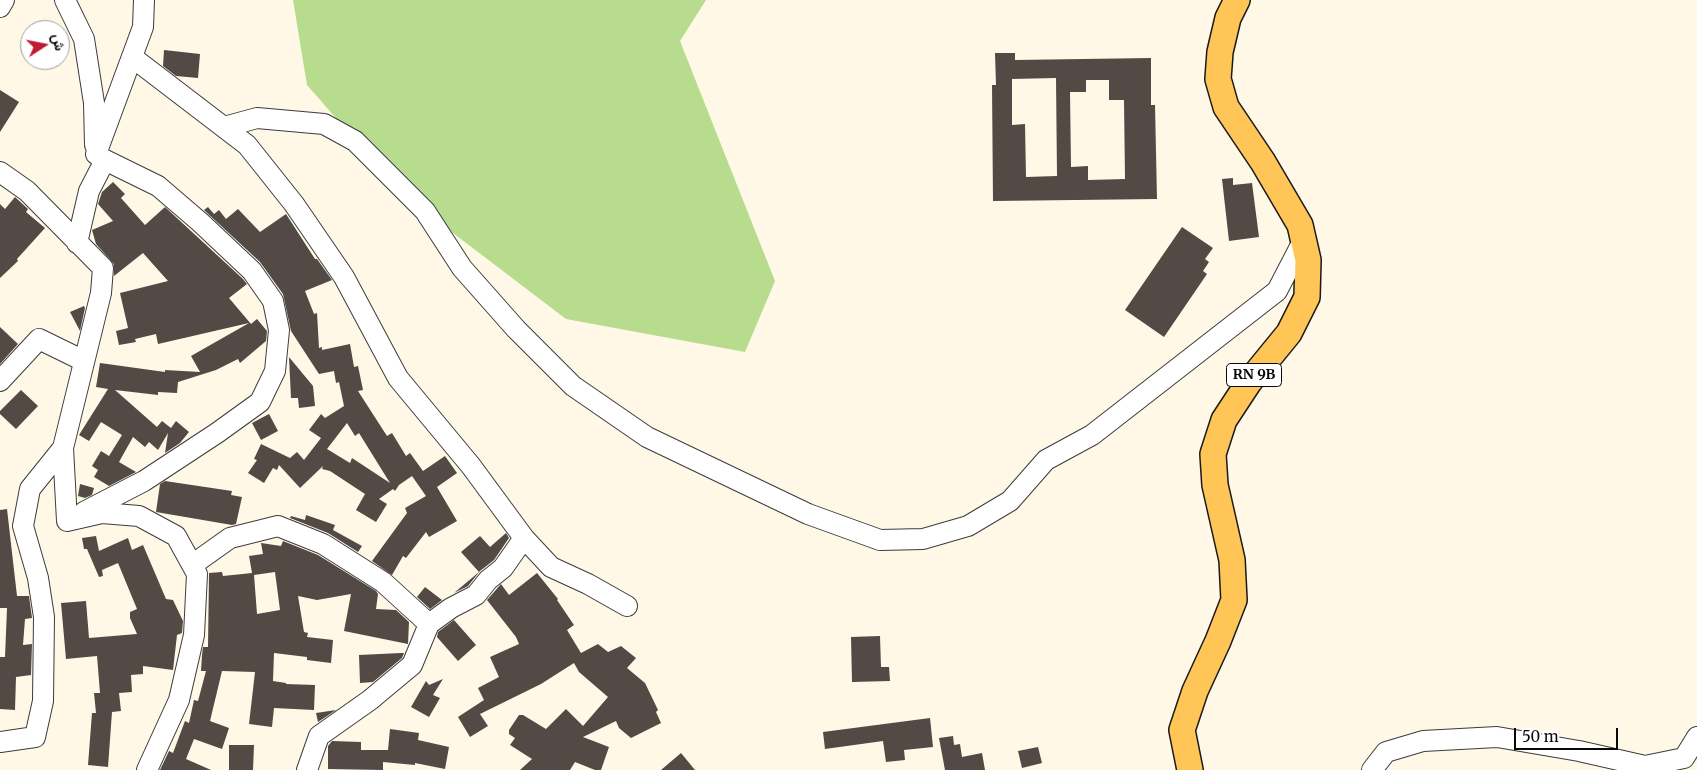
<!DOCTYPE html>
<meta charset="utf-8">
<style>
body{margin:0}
#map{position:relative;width:1697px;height:770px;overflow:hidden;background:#fff8e6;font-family:Merriweather,Vazirmatn,serif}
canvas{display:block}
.north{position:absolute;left:20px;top:20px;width:50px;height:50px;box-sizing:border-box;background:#fff;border:1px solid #9d9d9d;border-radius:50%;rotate:79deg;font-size:14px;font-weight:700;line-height:20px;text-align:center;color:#090909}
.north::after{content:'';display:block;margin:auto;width:18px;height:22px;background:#c01b33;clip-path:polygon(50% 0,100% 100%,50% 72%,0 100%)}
.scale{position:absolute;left:1514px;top:728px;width:104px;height:22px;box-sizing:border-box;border:2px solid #090909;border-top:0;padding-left:6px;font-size:15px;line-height:18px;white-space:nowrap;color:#090909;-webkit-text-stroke:4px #fff;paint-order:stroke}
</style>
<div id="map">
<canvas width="1697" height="770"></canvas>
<div class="north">ش</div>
<div class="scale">50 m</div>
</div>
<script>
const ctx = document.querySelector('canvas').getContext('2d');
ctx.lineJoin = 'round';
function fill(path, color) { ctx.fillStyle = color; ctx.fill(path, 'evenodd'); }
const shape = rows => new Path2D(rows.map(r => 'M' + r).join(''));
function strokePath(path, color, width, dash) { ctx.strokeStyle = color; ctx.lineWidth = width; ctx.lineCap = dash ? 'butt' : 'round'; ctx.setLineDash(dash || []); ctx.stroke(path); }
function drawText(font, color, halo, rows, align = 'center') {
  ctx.font = font + ' Merriweather,serif'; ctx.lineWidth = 5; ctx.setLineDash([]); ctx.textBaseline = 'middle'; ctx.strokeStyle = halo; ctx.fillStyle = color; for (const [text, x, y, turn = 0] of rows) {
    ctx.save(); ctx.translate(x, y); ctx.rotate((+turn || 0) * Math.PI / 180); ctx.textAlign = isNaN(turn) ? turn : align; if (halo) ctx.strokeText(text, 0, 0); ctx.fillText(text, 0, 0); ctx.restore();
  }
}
const forest = shape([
 [293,0,706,0,680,41,775,281,745,352,566,319,403,195,307,85]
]);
const building = shape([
 [164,50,200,54,198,78,176,76,163,66],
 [995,53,1015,53,1015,60,1151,58,1151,105,1155,105,1157,199,993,201,992,85,996,85],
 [1056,78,1057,176,1026,177,1025,124,1012,125,1012,79],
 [1086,80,1109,80,1109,100,1124,100,1125,179,1088,180,1088,166,1071,167,1070,92,1086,92],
 [0,90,19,102,0,132],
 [1233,178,1233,185,1252,183,1259,237,1229,241,1222,179],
 [113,182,125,194,121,198,145,225,165,207,243,279,247,284,229,298,251,324,257,319,267,331,266,341,240,363,238,359,216,370,178,382,177,393,158,392,158,395,115,390,157,427,162,421,171,428,176,421,189,432,180,443,165,453,168,433,158,450,149,442,145,447,133,437,119,462,136,472,109,486,94,477,98,470,92,466,101,451,109,456,122,435,101,422,89,441,79,435,108,389,96,387,100,363,165,372,165,370,200,372,191,356,249,323,158,344,156,334,135,339,136,342,119,345,116,331,128,328,120,293,168,281,143,253,114,276,114,264,96,244,92,230,113,221,98,204,102,192],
 [15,197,28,209,26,212,45,228,17,259,18,261,0,278,0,204,5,209],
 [208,207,214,214,219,210,226,219,238,209,260,232,286,214,315,259,317,259,332,280,305,291,314,314,317,313,319,348,322,347,322,350,350,344,354,367,358,366,363,390,358,391,387,436,392,433,406,456,410,453,423,471,445,456,457,473,437,487,457,521,429,537,426,532,406,558,403,556,392,575,372,561,407,513,405,508,426,496,412,476,399,485,395,491,393,489,379,499,387,504,376,522,356,510,365,494,330,471,322,469,323,466,300,488,279,465,277,470,273,468,264,483,248,473,257,460,254,459,261,444,290,458,297,452,304,460,321,438,309,430,321,414,325,418,344,406,339,382,336,383,334,371,319,374,291,331,283,294,260,262,204,210],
 [347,423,355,436,359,433,390,483,352,458,350,463,327,449],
 [1182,227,1213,248,1205,259,1209,262,1203,271,1207,274,1164,337,1125,310],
 [84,306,85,308,80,331,70,312],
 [0,327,18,344,0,364],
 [289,357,313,386,315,406,299,408,298,398,291,398],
 [21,390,38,406,16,429,0,414,0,411],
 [269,414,278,431,261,440,252,423],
 [165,481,232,491,231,495,242,497,236,524,232,525,156,512,160,484],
 [80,484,94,488,92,495,85,498,78,496],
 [7,509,17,596,29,596,32,618,25,619,23,645,32,644,31,675,16,677,15,710,0,709,0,657,5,657,7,608,0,608,0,510],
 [306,515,335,525,333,530,362,546,358,552,328,533,290,518,291,516,305,520],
 [506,533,509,538,494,560,480,571,468,586,454,593,479,572,461,552,480,536,490,547],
 [96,536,99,551,128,538,132,550,143,545,166,599,173,600,183,621,182,633,177,635,173,670,143,666,143,674,131,675,132,692,119,693,121,711,112,712,108,767,88,765,92,713,96,713,94,693,100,693,97,656,66,659,61,603,86,601,89,638,137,634,130,618,130,612,137,609,118,563,102,570,103,576,99,577,87,549,84,549,82,538],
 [283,541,318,555,376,591,378,594,376,609,396,610,409,622,408,644,344,631,351,594,317,600,298,596,304,632,308,633,307,637,333,640,331,663,307,660,307,657,274,653,273,681,286,683,286,684,315,685,314,710,274,708,272,727,249,724,255,672,222,671,210,721,229,728,222,749,194,739,186,759,211,770,160,770,169,751,173,753,185,721,189,723,194,700,198,701,206,671,201,671,202,655,203,647,208,647,209,573,222,572,223,576,252,573,249,556,263,554,261,543,281,546],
 [275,572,280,610,257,614,254,575],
 [537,573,558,599,557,600,574,625,567,630,581,653,598,644,608,652,621,646,636,658,627,668,645,683,658,710,656,712,661,723,631,738,619,728,616,721,583,737,609,747,601,770,595,770,575,762,570,770,520,770,532,759,510,745,515,738,509,734,509,730,519,715,523,715,546,729,566,709,583,726,608,697,579,672,574,663,541,684,480,714,488,726,470,737,458,717,484,700,478,688,499,677,490,657,519,644,516,637,487,600,501,584,509,595],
 [425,587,442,600,430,609,417,597],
 [454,620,476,645,458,661,437,637,438,632],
 [880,636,881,667,889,667,890,681,852,682,851,637],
 [401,653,404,653,402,658,373,682,360,683,359,655],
 [443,679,433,695,440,698,429,717,411,707,426,681,429,685],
 [336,710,318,722,316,713],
 [930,718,933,747,904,750,905,760,886,762,883,741,825,749,823,732],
 [390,729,419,733,418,740,449,747,445,769,415,763,415,765,383,762,383,770,328,769,328,746,332,741,361,742,361,750,388,750],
 [953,736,954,745,960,744,962,757,982,753,985,770,945,770,939,738],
 [229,745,254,745,253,770,229,770],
 [1038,747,1042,763,1022,768,1018,751],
 [681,753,695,770,661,770]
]);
const minor = shape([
 [65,0,84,39,94,103,95,145],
 [0,7,4,0],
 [132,57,247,145,294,204,344,277,398,378,471,466,524,538,551,567,588,584,627,606],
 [224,127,257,118,324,124,355,141,425,211,462,268,516,329,573,386,647,437,808,514,880,540,923,539,968,526,1010,501,1046,460,1092,435,1277,291,1303,241],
 [96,154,143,27,144,0],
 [0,172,27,191,103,268,101,293,63,448,67,521,102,513,139,516,176,536,197,574,194,635,179,700,147,770],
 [77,243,89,191,105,160],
 [0,381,39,339,84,361],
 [84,512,144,481,217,433,260,402,275,371,279,330,273,301,252,271,200,222,158,186,105,160,96,154],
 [192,565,230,538,278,526,323,544,383,582,429,624],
 [0,742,35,737,43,701,44,617,38,578,23,526,30,489,63,448],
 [307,770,319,736,370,700,412,665,429,624,451,608,476,595,488,580,503,568,524,538],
 [1372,770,1386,752,1423,741,1497,737,1579,751,1645,766,1684,758,1697,737]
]);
const major = shape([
 [1190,770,1182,730,1195,691,1218,641,1234,600,1232,560,1215,485,1213,454,1224,420,1249,382,1289,333,1307,297,1308,260,1300,225,1263,162,1226,107,1218,79,1220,52,1228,18,1237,0]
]);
const shields = [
 [1254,375,55]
];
const shieldNames = [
 ["RN 9B",1254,375]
];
fill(forest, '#b8dc8d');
fill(building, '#534945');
strokePath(minor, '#3c3c3c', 22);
strokePath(major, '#1a1a1a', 28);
strokePath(minor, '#fff', 20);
strokePath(major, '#ffc556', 25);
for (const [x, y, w] of shields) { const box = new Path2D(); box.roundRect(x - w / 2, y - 11.5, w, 23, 4); ctx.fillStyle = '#fff'; ctx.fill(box); strokePath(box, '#090909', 1); }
drawText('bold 14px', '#090909', null, shieldNames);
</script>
